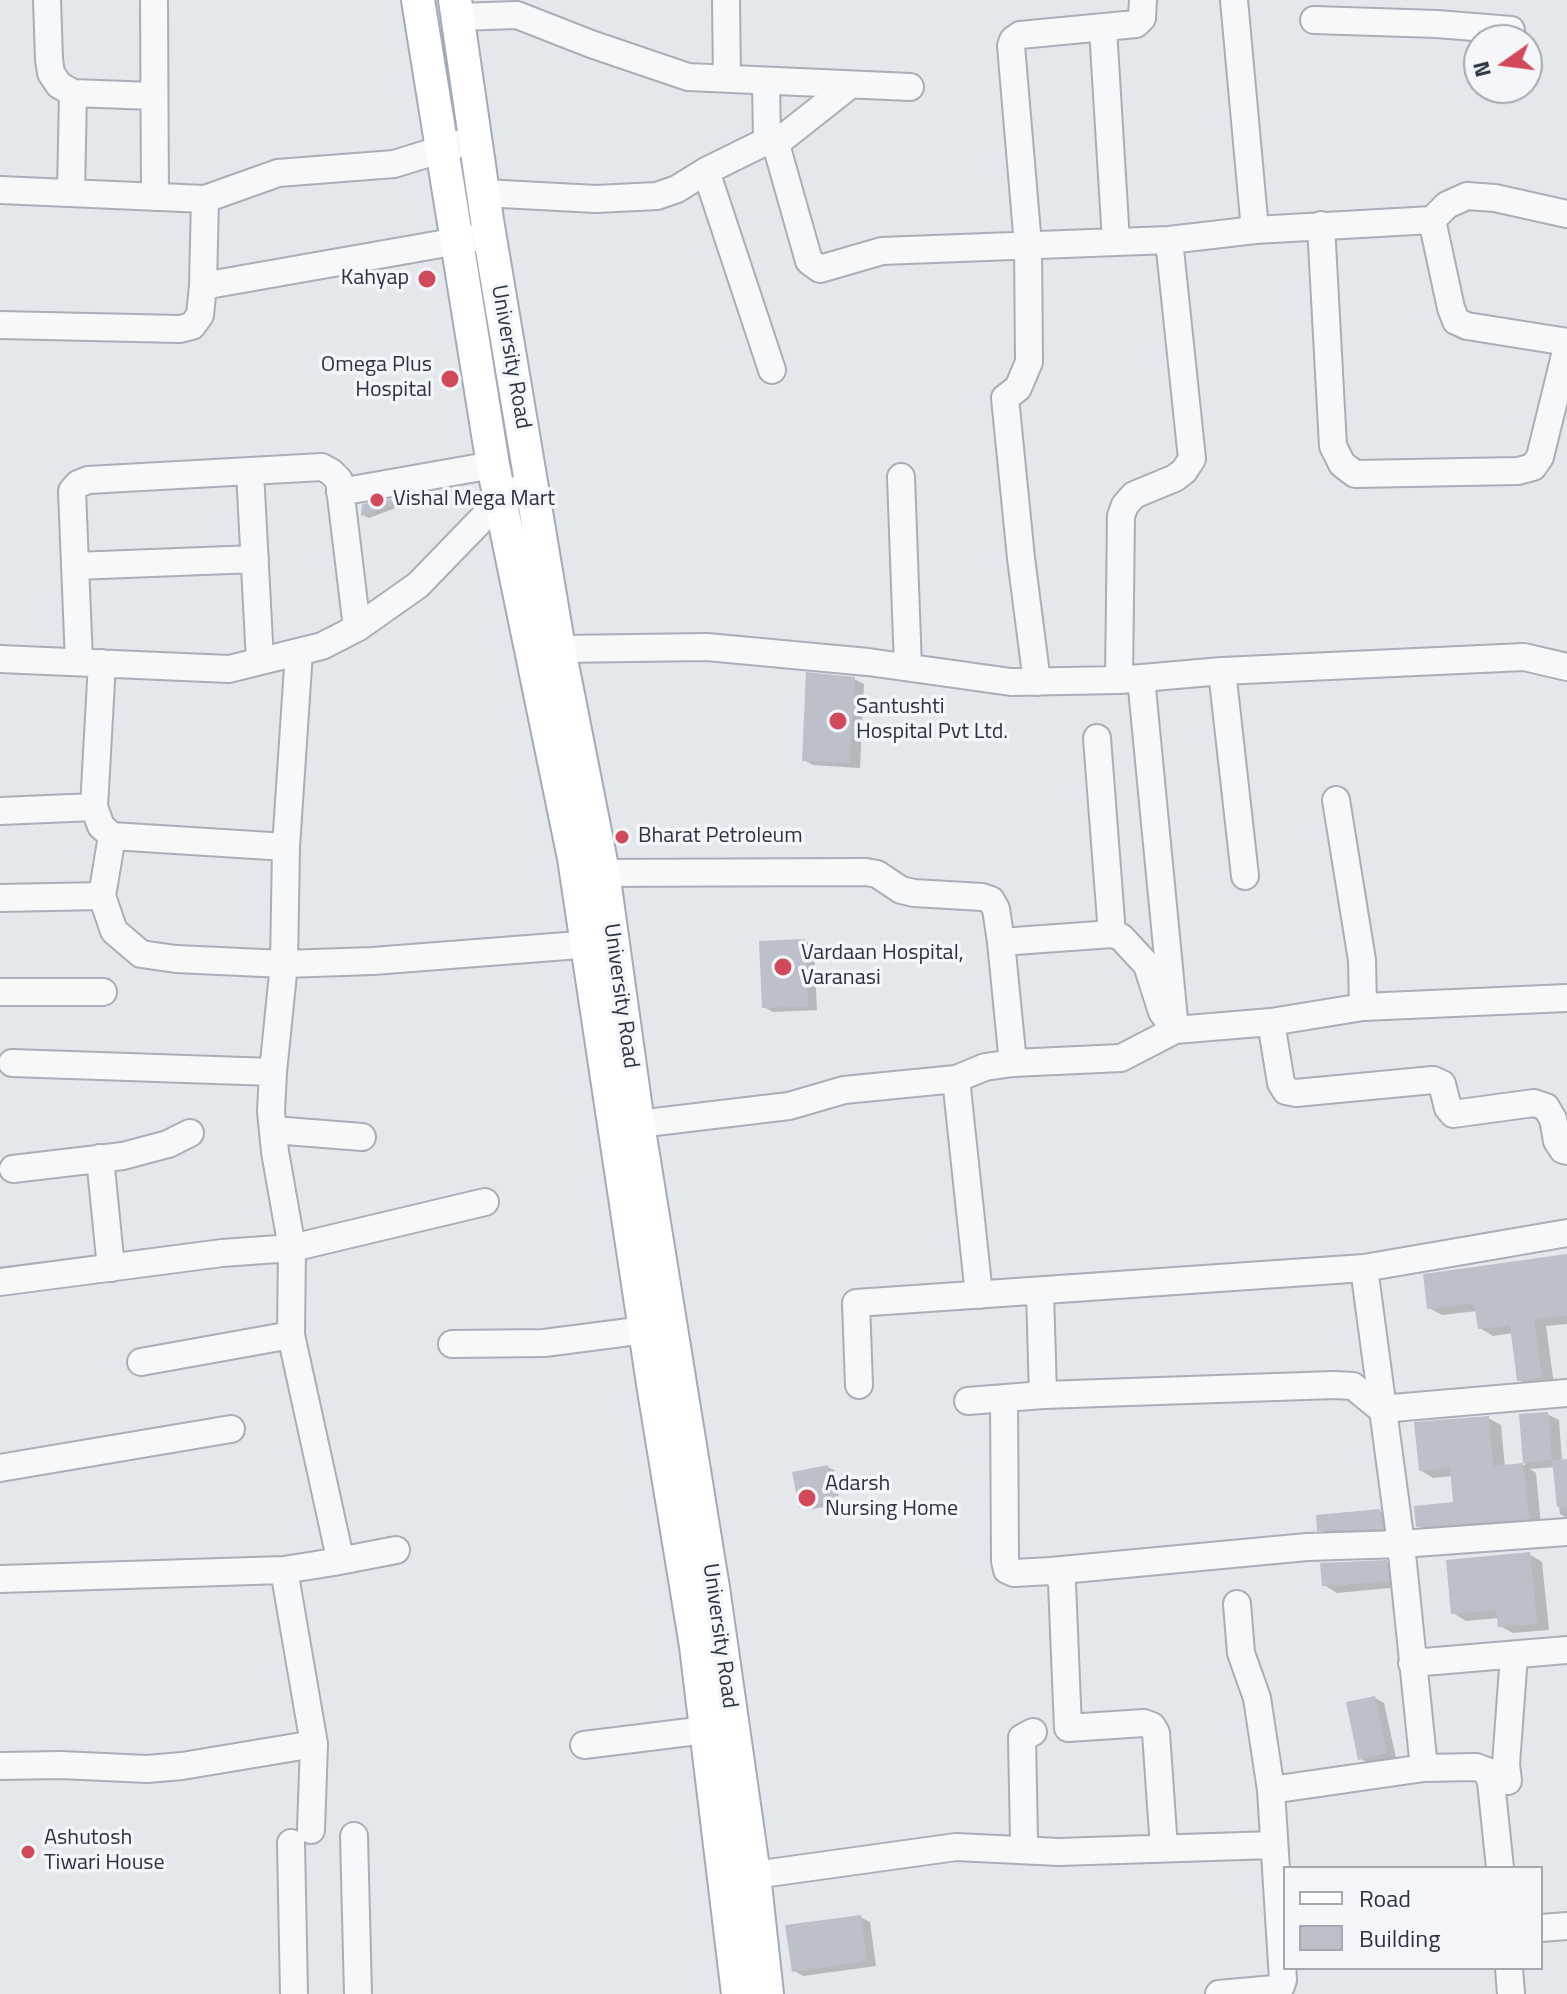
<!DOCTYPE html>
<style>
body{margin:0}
#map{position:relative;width:1567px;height:1994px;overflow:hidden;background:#e4e7ec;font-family:"Titillium Web",sans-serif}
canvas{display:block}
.legend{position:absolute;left:1283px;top:1866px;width:260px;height:104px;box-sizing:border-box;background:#f4f6f9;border:2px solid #a4a8b1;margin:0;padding:10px 14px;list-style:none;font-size:24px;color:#2b3445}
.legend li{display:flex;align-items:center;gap:16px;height:40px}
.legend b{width:40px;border:2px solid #a4a8b1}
.north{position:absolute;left:1463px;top:24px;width:80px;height:80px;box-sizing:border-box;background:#f4f6f9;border:2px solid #a4a8b1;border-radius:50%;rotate:256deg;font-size:22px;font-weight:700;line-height:32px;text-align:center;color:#2b3445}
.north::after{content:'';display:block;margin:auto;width:28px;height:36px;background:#d1495b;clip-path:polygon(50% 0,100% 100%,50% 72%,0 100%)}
</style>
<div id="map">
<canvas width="1567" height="1994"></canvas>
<ul class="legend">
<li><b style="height:10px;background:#fff"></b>Road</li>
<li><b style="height:22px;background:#bbc0ca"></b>Building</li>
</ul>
<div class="north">N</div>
</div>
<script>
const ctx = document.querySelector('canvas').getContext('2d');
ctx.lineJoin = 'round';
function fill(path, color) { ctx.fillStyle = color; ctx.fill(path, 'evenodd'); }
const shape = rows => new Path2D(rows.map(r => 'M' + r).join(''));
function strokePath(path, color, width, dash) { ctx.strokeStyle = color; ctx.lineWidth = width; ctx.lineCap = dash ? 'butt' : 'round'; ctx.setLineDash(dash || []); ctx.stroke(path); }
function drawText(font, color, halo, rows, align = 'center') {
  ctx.font = font + ' "Titillium Web",sans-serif'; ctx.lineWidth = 7; ctx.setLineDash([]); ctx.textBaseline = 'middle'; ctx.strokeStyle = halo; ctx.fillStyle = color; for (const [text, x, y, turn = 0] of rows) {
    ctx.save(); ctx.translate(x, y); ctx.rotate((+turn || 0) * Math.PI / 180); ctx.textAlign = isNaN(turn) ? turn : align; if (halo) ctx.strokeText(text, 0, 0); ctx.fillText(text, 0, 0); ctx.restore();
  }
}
const shadow = shape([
 [391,501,398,507,369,518,363,515],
 [854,679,864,684,860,768,813,765,804,760],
 [804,941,814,946,817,1010,773,1012,764,1007],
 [1567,1256,1567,1324,1546,1326,1554,1385,1532,1388,1519,1380,1513,1333,1493,1336,1480,1328,1477,1311,1442,1315,1429,1308],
 [1547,1414,1559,1420,1562,1461,1567,1461,1567,1518,1560,1514,1554,1467,1530,1469,1536,1473,1541,1525,1431,1533,1418,1526,1455,1504,1453,1476,1433,1478,1420,1470,1488,1418,1501,1425,1505,1467,1525,1465,1521,1416],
 [828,1467,834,1470,840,1504,807,1510,801,1507],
 [1380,1511,1393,1519,1395,1535,1332,1537,1319,1529],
 [1529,1554,1542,1562,1549,1630,1513,1633,1500,1626,1499,1618,1466,1621,1453,1613],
 [1386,1562,1399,1570,1401,1587,1337,1593,1324,1585],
 [1375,1698,1384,1703,1396,1758,1370,1764,1360,1758],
 [860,1917,870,1922,876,1966,803,1976,793,1970]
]);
const building = shape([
 [391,499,393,504,361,516,362,504],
 [806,672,855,677,850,763,802,761],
 [805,939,808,1006,762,1008,759,941],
 [1567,1254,1567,1315,1534,1320,1542,1378,1517,1381,1510,1325,1478,1329,1474,1303,1427,1309,1423,1274],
 [1548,1412,1552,1460,1523,1463,1519,1414],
 [1489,1416,1493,1466,1523,1463,1529,1519,1416,1527,1414,1506,1453,1502,1450,1468,1419,1471,1414,1422],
 [1567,1459,1567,1507,1557,1507,1552,1460],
 [828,1465,835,1501,799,1508,792,1472],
 [1380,1509,1383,1529,1317,1531,1316,1515],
 [1530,1552,1537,1624,1498,1627,1496,1610,1451,1614,1446,1560],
 [1387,1560,1389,1581,1322,1586,1320,1563],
 [1375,1696,1387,1753,1358,1760,1346,1702],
 [861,1915,867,1961,792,1972,785,1925]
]);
const minor = shape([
 [47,0,49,59,51,73,59,85,73,93,153,96],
 [154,0,155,197],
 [726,0,727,78],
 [1234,0,1255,230],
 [457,17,517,15,591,44,688,77,910,87],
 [1314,20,1437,24,1511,30],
 [1103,29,1116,241],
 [766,81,767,141],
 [774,145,850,85],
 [706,171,772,370],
 [0,190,205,199],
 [71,193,73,93],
 [483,193,596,199,657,196,677,189,706,171,767,141,777,148,809,261,820,269,882,251,1169,240,1255,230,1432,220,1451,308,1456,321,1467,326,1567,342],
 [1432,220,1447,205,1467,196,1495,198,1567,214],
 [1321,225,1333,446,1342,464,1355,474,1518,471,1533,467,1540,457,1567,347],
 [203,286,475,238],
 [0,325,180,329,192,326,200,315,203,286,205,199,278,173,394,164,475,139],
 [250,472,260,661],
 [901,477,908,667],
 [340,492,493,465],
 [75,566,255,559],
 [559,649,707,647,868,662,1011,682,1119,680,1222,671,1524,657,1567,667],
 [0,659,229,669,322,646,357,628,418,585,510,490],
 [79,662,72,491,78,484,88,480,322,467,331,472,339,480,357,628],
 [102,663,94,807,101,826,112,836,286,847],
 [1222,671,1245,876],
 [1119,680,1121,516,1125,505,1134,495,1175,478,1184,471,1192,459,1169,240],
 [1037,682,1021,558,1005,398,1018,388,1029,362,1028,245,1011,46,1013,40,1020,35,1136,24,1142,18,1143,0],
 [1097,738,1112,934],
 [1336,800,1362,960,1363,1007],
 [0,811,94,807],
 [112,836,102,896,114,931,141,954,176,959,284,964,373,961,605,943],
 [583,873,866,872,877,874,901,890,914,893,982,897,991,900,996,909,1001,942,1112,934,1121,937,1147,965,1162,1012,1175,1030,1271,1022,1363,1007,1567,998],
 [0,898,102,896],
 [1001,942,1013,1063],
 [0,992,103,992],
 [1271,1022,1281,1083,1286,1091,1296,1093,1433,1080,1442,1084,1448,1108,1453,1114,1534,1103,1546,1107,1553,1119,1557,1141,1563,1150,1567,1151],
 [12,1063,273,1072],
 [956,1079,979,1295],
 [638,1124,789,1106,844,1090,956,1079,985,1067,1013,1063,1121,1058,1175,1030,1141,678],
 [273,1130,362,1137],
 [100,1158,111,1268],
 [13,1169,123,1156,168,1144,190,1133],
 [1364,1268,1401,1544,1424,1768,1476,1767,1487,1771,1491,1782,1500,1868],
 [0,1282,222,1253,292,1248,485,1202],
 [1040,1292,1043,1395],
 [452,1344,544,1343,645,1330],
 [141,1362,291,1335],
 [859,1385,856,1303,1364,1268,1567,1233],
 [1004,1398,1005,1561,1007,1570,1014,1573,1051,1571,1058,1575,1062,1583,1068,1728,1144,1723,1152,1726,1156,1733,1164,1848],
 [968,1401,1043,1395,1334,1385,1353,1386,1381,1409,1567,1393],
 [0,1468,231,1429],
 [334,1562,396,1550],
 [284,1570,314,1744,311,1830],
 [1051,1571,1307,1547,1401,1544,1567,1532],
 [0,1579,284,1570,334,1562,337,1557,338,1549,291,1335,292,1248,275,1152,271,1111,273,1072,284,964,286,847,299,652],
 [1237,1604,1241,1653,1257,1698,1271,1790],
 [1412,1663,1567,1650],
 [584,1745,706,1730],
 [0,1766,61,1765,147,1769,182,1766,314,1744],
 [1508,1781,1506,1764,1514,1655],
 [354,1836,358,1994],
 [1024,1839,1022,1738,1033,1732],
 [291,1843,294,1994],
 [754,1875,956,1847,1059,1852,1273,1845],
 [1541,1928,1567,1926],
 [1509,1968,1511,1994],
 [1219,1994,1274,1989,1281,1986,1283,1980,1271,1790,1424,1768]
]);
const major = shape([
 [418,0,493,465,574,858,654,1390,696,1646,738,1994],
 [455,0,487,220,559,649,603,872,638,1124,713,1588,754,1875,767,1994]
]);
const markers = [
 [427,279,10,"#d1495b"],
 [450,379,10,"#d1495b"],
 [377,500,8,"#d1495b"],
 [838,721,10,"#d1495b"],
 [622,837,8,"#d1495b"],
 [783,967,10,"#d1495b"],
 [807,1498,10,"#d1495b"],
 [28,1852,8,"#d1495b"]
];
const poiNames = [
 ["Kahyap",409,279,"right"],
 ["Omega Plus",432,366,"right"],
 ["Hospital",432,391,"right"],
 ["Vishal Mega Mart",393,500],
 ["Santushti",856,708],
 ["Hospital Pvt Ltd.",856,733],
 ["Bharat Petroleum",638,837],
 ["Vardaan Hospital,",801,954],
 ["Varanasi",801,979],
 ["Adarsh",825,1485],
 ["Nursing Home",825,1510],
 ["Ashutosh",44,1839],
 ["Tiwari House",44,1864]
];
const streetNames = [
 ["University Road",510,357,80],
 ["University Road",620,996,82],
 ["University Road",719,1636,82]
];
fill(shadow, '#0003');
fill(building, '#bbc0ca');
strokePath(minor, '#a9aeb7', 30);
strokePath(major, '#a3abb8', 36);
strokePath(minor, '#f7f8fa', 26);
strokePath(major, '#fff', 32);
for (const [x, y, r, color] of markers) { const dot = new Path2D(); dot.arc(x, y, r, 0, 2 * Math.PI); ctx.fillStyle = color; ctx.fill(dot); strokePath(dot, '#f4f6f9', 3); }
drawText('22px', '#2b3445', '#f4f6f9', poiNames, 'left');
drawText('22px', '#2b3445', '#f4f6f9', streetNames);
</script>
